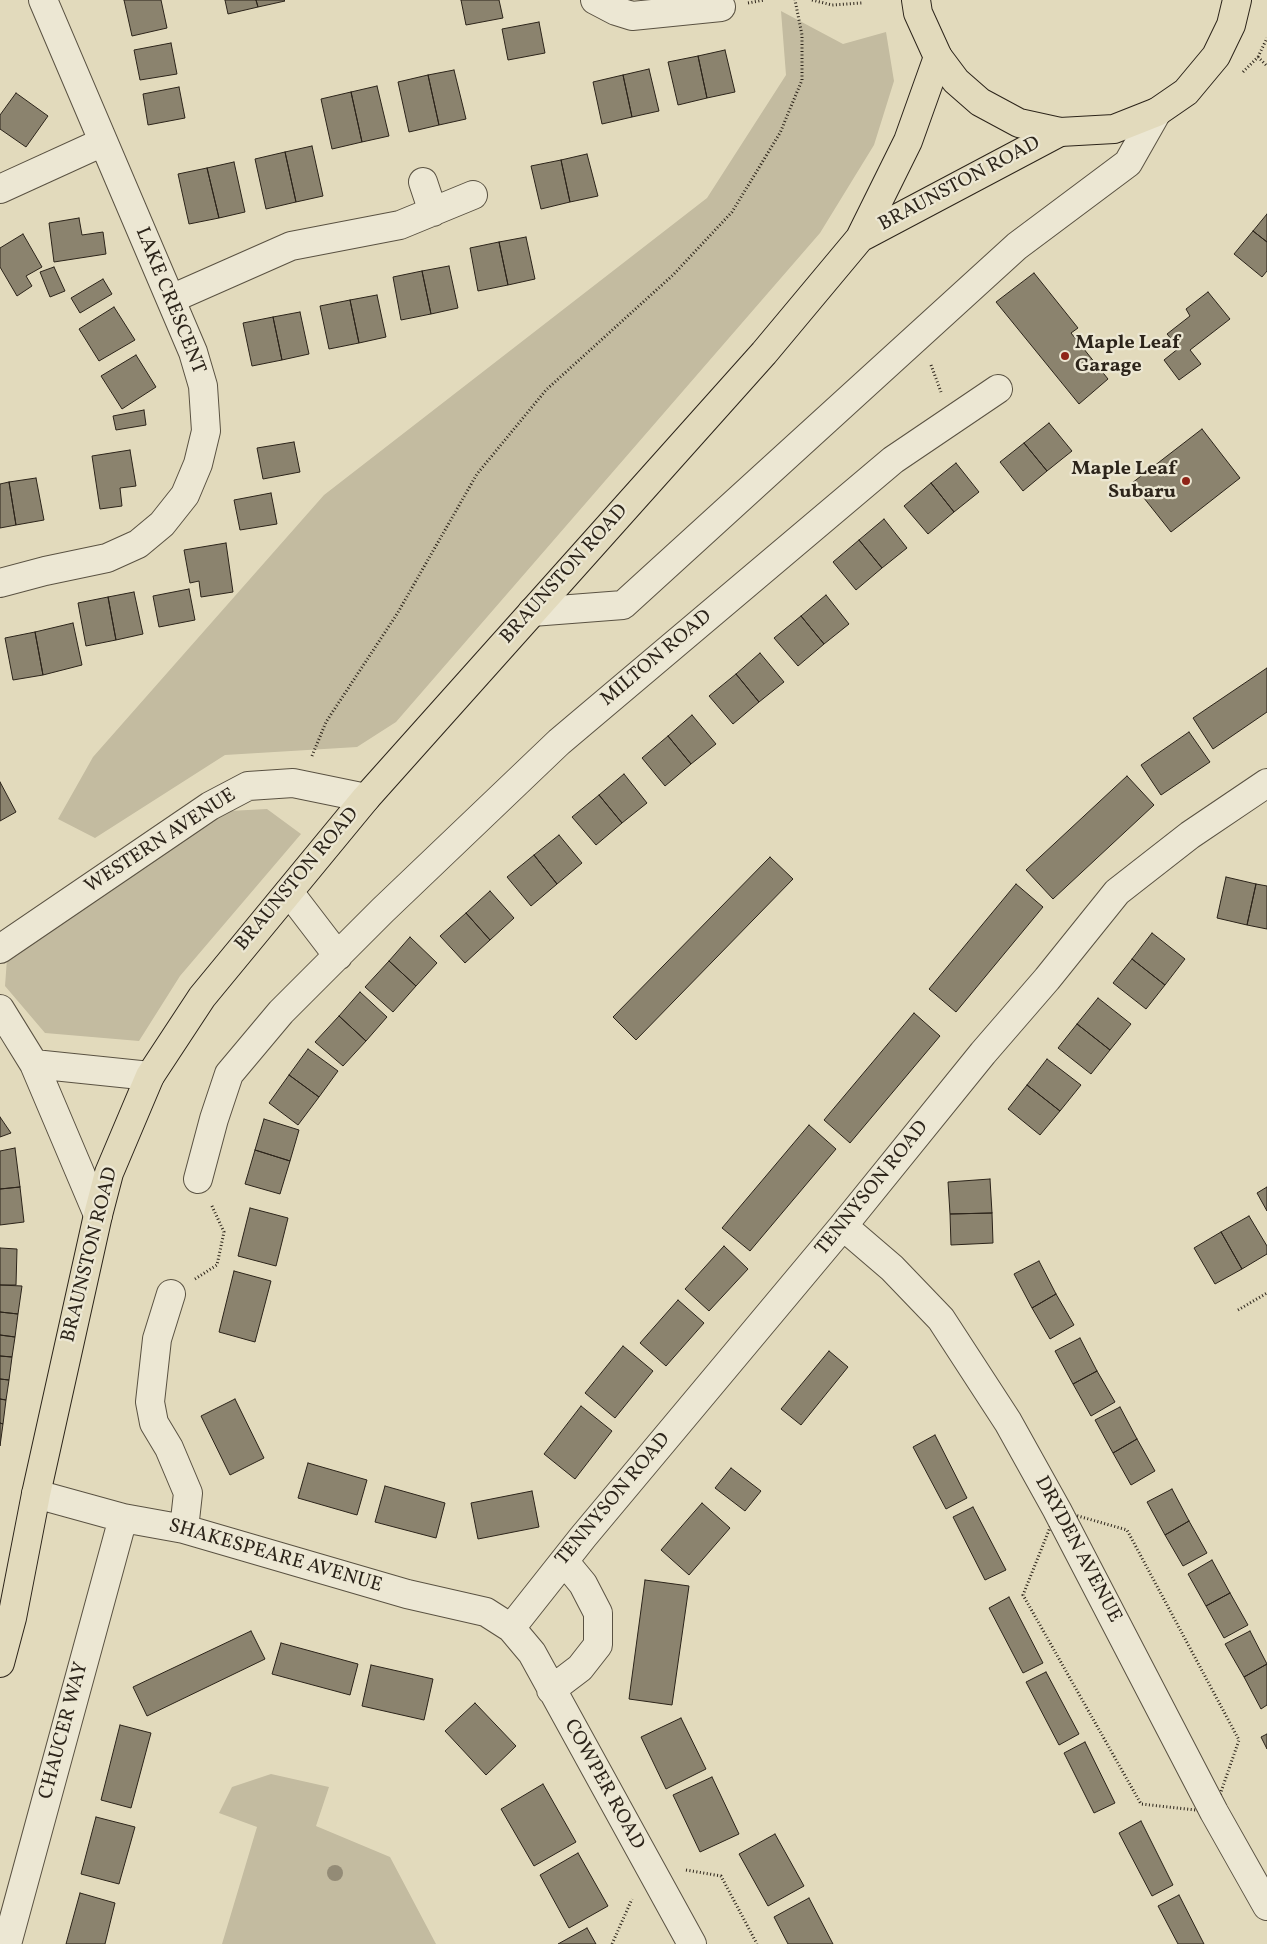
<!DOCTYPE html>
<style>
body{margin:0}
canvas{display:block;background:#e2dabc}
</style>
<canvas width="1267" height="1944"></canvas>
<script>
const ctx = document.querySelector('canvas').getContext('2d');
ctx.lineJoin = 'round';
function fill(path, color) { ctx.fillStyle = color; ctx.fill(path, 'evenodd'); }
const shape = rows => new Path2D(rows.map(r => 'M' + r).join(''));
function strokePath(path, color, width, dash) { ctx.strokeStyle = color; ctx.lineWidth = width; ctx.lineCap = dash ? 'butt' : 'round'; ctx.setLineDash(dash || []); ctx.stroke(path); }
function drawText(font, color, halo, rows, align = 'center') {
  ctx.font = font + ' Vollkorn,serif'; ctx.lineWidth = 4.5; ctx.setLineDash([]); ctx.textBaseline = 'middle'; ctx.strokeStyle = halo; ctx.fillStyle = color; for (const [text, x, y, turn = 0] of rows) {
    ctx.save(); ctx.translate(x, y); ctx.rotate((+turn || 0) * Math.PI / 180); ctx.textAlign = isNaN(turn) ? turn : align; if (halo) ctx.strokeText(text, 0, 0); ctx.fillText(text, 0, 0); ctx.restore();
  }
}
const green = shape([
 [781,11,843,44,886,32,894,81,874,145,820,233,396,722,357,747,225,755,95,838,58,819,93,757,324,495,707,198,786,75],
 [267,809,301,834,180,976,139,1041,45,1033,5,986,7,959,229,811],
 [271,1774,329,1787,316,1826,390,1857,436,1944,222,1944,257,1827,219,1813,232,1787]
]);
const building = shape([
 [124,0,161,0,167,28,132,36,124,0],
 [225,0,256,0,258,7,228,14,225,0],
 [256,0,284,0,285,1,258,7,256,0],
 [461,0,499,0,503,18,466,25,461,0],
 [539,22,545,53,508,60,502,29,539,22],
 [171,43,177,74,140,80,134,50,171,43],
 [725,50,735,92,707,98,698,56,725,50],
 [698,56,707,98,678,105,668,62,698,56],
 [649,69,659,111,632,117,623,75,649,69],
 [454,70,466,119,439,125,428,75,454,70],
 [428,75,439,125,409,132,398,82,428,75],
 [623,75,632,117,602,124,593,82,623,75],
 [377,86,389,136,362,142,351,92,377,86],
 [179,87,185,118,148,125,143,94,179,87],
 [351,92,362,142,332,149,321,99,351,92],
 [16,93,48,116,26,147,0,129,0,115,16,93],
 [312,146,323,196,296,202,285,152,312,146],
 [285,152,296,202,266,209,255,159,285,152],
 [587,154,598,196,570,202,561,160,587,154],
 [561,160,570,202,541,209,531,166,561,160],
 [234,162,245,212,219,218,207,168,234,162],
 [207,168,219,218,189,224,178,174,207,168],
 [1267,214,1267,242,1253,231,1267,214],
 [79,218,82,235,103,232,106,254,54,262,49,223,79,218],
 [1253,231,1267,242,1267,271,1262,277,1234,254,1253,231],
 [23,234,42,267,26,276,32,286,17,296,0,267,0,248,23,234],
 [526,237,535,279,508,285,499,242,526,237],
 [499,242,508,285,478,291,470,248,499,242],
 [449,266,458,308,431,314,422,271,449,266],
 [54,267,65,291,50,297,40,272,54,267],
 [422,271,431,314,401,320,393,277,422,271],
 [1034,273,1078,328,1071,333,1108,379,1079,404,996,302,1034,273],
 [103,279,112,294,80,313,71,298,103,279],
 [1208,292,1230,319,1190,350,1201,364,1179,380,1164,360,1179,348,1167,334,1190,316,1186,309,1208,292],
 [377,295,386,337,359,343,350,300,377,295],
 [350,300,359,343,329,349,320,306,350,300],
 [114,307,135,340,99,361,79,329,114,307],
 [300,312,309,354,282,360,273,317,300,312],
 [273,317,282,360,252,366,243,323,273,317],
 [136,355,156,387,122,409,101,376,136,355],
 [144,410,146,425,116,430,113,416,144,410],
 [1049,423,1072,451,1047,471,1024,443,1049,423],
 [1202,429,1240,478,1171,532,1132,483,1202,429],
 [294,442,300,472,263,479,257,448,294,442],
 [1024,443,1047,471,1023,491,1000,462,1024,443],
 [130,450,136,486,120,488,122,506,100,509,92,456,130,450],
 [956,463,979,492,954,512,931,483,956,463],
 [36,478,44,520,16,525,9,482,36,478],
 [9,482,16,525,0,528,0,484,9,482],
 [931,483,954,512,928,534,904,506,931,483],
 [271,493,277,524,240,530,234,500,271,493],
 [884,519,907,548,882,568,859,540,884,519],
 [859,540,882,568,856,590,833,562,859,540],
 [226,543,233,592,201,597,199,581,190,583,184,550,226,543],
 [189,589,195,620,159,627,153,596,189,589],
 [134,592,143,634,116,640,108,597,134,592],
 [826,595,849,624,824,644,801,616,826,595],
 [108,597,116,640,86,646,78,603,108,597],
 [801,616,824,644,798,666,774,638,801,616],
 [73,623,82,665,43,675,35,632,73,623],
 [35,632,43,675,13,680,5,638,35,632],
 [760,653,784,682,759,702,736,674,760,653],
 [1267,668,1267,712,1213,749,1193,718,1267,668],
 [736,674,759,702,733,724,709,696,736,674],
 [692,715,716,744,691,764,668,736,692,715],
 [1189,732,1210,762,1161,795,1141,765,1189,732],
 [668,736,691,764,665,786,642,758,668,736],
 [624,774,647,803,622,823,599,795,624,774],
 [1127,776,1154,805,1053,899,1026,870,1127,776],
 [0,782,16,812,0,821,0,782],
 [599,795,622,823,596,845,572,817,599,795],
 [559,835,582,863,557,884,534,855,559,835],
 [534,855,557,884,531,906,507,877,534,855],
 [770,857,793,879,636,1040,613,1017,770,857],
 [1226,877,1256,884,1247,925,1217,918,1226,877],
 [1016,884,1043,907,956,1012,929,989,1016,884],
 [1256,884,1267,886,1267,929,1247,925,1256,884],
 [490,891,514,918,490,940,466,913,490,891],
 [466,913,490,940,465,963,440,936,466,913],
 [1152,933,1185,959,1165,985,1132,959,1152,933],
 [410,937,437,963,416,986,389,961,410,937],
 [1132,959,1165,985,1146,1009,1113,983,1132,959],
 [389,961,416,986,393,1012,365,987,389,961],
 [360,992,387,1017,366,1041,339,1016,360,992],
 [1098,998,1131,1024,1110,1050,1077,1024,1098,998],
 [914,1013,940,1036,850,1143,824,1120,914,1013],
 [339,1016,366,1041,343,1066,315,1042,339,1016],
 [1077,1024,1110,1050,1091,1074,1058,1048,1077,1024],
 [308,1049,338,1071,319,1097,289,1075,308,1049],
 [1047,1059,1081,1085,1060,1111,1027,1085,1047,1059],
 [289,1075,319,1097,298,1125,269,1103,289,1075],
 [1027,1085,1060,1111,1040,1135,1008,1109,1027,1085],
 [0,1117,11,1133,0,1137,0,1117],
 [264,1119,299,1130,290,1161,255,1150,264,1119],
 [809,1125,836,1149,750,1251,722,1228,809,1125],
 [15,1148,20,1187,0,1189,0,1151,15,1148],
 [255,1150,290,1161,280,1194,245,1184,255,1150],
 [990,1179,992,1213,950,1214,948,1182,990,1179],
 [20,1187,24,1222,0,1225,0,1189,20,1187],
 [1267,1187,1267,1211,1257,1193,1267,1187],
 [250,1208,288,1218,276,1266,238,1256,250,1208],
 [992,1213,993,1243,951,1245,950,1214,992,1213],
 [1249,1216,1267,1246,1267,1254,1242,1269,1221,1232,1249,1216],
 [1221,1232,1242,1269,1215,1284,1194,1248,1221,1232],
 [724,1246,748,1269,709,1311,685,1289,724,1246],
 [0,1248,17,1249,16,1285,0,1285,0,1248],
 [1039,1261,1056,1294,1032,1308,1014,1274,1039,1261],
 [234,1271,271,1281,255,1342,219,1332,234,1271],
 [0,1285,22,1286,18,1314,0,1312,0,1285],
 [1056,1294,1074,1325,1050,1339,1032,1308,1056,1294],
 [678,1300,704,1323,666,1366,640,1343,678,1300],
 [0,1312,18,1314,15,1337,0,1335,0,1312],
 [0,1335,15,1337,12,1357,0,1356,0,1335],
 [1080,1338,1097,1371,1073,1384,1055,1351,1080,1338],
 [623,1346,653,1371,615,1418,585,1393,623,1346],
 [829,1351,848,1367,801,1425,781,1409,829,1351],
 [0,1356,12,1357,9,1380,0,1379,0,1356],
 [1097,1371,1115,1402,1091,1416,1073,1384,1097,1371],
 [0,1379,9,1380,6,1400,0,1399,0,1379],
 [0,1399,6,1400,3,1424,0,1423,0,1399],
 [235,1399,264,1458,230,1475,201,1416,235,1399],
 [581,1406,612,1431,575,1479,544,1454,581,1406],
 [1120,1407,1137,1439,1113,1453,1095,1420,1120,1407],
 [0,1423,3,1424,0,1446,0,1423],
 [935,1435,967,1498,946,1509,913,1447,935,1435],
 [1137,1439,1155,1471,1131,1485,1113,1453,1137,1439],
 [308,1463,367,1480,357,1515,298,1498,308,1463],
 [731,1468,761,1491,745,1511,715,1488,731,1468],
 [385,1486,445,1503,436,1538,375,1522,385,1486],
 [1172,1489,1189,1521,1165,1535,1147,1502,1172,1489],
 [532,1491,539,1527,478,1539,471,1503,532,1491],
 [702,1503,730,1528,689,1575,661,1550,702,1503],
 [973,1507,1006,1570,985,1580,953,1517,973,1507],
 [1189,1521,1207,1553,1183,1566,1165,1535,1189,1521],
 [1212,1560,1230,1593,1206,1606,1188,1574,1212,1560],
 [645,1580,689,1586,672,1705,629,1699,645,1580],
 [1230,1593,1248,1625,1224,1638,1206,1606,1230,1593],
 [1009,1597,1043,1663,1023,1673,989,1608,1009,1597],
 [251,1631,265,1659,147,1716,133,1687,251,1631],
 [1250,1631,1267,1664,1244,1677,1225,1644,1250,1631],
 [281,1643,358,1664,350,1695,272,1674,281,1643],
 [1267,1664,1267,1705,1261,1709,1244,1677,1267,1664],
 [371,1665,433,1679,424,1720,362,1706,371,1665],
 [1046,1672,1079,1734,1059,1745,1026,1682,1046,1672],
 [475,1703,516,1746,486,1775,445,1731,475,1703],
 [681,1718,706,1769,666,1789,641,1737,681,1718],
 [120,1725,151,1733,131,1808,101,1800,120,1725],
 [1267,1734,1267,1749,1261,1737,1267,1734],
 [1085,1742,1115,1803,1094,1813,1064,1753,1085,1742],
 [712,1777,739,1834,700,1852,673,1795,712,1777],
 [543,1784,576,1842,534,1866,501,1809,543,1784],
 [96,1817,135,1827,119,1884,81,1874,96,1817],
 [1141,1821,1173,1885,1152,1896,1119,1833,1141,1821],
 [775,1834,804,1886,768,1906,739,1854,775,1834],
 [578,1853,608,1906,569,1928,540,1875,578,1853],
 [80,1893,115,1903,105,1944,66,1944,80,1893],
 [1179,1895,1204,1944,1178,1944,1158,1906,1179,1895],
 [809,1898,833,1944,788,1944,774,1917,809,1898],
 [587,1928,596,1944,558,1944,587,1928]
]);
const path = shape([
 [812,0,832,5,862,3],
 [748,3,764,0],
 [1258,57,1267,38],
 [1243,72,1258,57,1267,66],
 [931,365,941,392],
 [312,756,326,722,397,614,477,474,546,390,673,275,732,212,780,133,802,80,802,35,795,0],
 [195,1279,217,1265,224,1232,211,1204],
 [1238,1310,1267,1293],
 [1057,1510,1127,1530,1239,1740,1214,1812,1141,1804,1023,1595,1057,1510],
 [686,1870,721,1876,757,1944],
 [612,1944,632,1899]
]);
const minor = shape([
 [595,0,616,11,632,16,721,7],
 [423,182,433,212],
 [0,189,103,142],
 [171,299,291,246,400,225,473,195],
 [0,583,45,571,107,558,138,544,162,524,185,495,198,464,206,431,203,386,193,352,43,0],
 [532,612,623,605,1017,246,1128,163,1157,112],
 [289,892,338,956],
 [0,949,210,806,248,786,293,783,366,798],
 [0,1009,34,1064,150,1076],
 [34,1064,98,1215],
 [198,1179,214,1119,229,1074,281,1012,383,910,559,742,893,460,998,389],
 [843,1226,892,1268,941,1319,1008,1422,1057,1510,1214,1812,1267,1906],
 [171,1294,157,1339,150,1402,154,1423,169,1448,188,1493,184,1529],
 [36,1494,123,1518,184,1529,407,1594,486,1612,511,1628,532,1653,692,1944],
 [511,1628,583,1537,843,1226,983,1053,1047,979,1117,892,1190,835,1267,783],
 [551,1690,580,1668,598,1645,598,1613,583,1584,564,1561],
 [7,1944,123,1518]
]);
const major = shape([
 [860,238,1060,132],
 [0,1663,12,1618,36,1494,98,1215,109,1173,150,1076,202,997,366,798,764,353,860,238,908,141,938,57]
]);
const highway = shape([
 [916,0,918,13,938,57,956,81,980,102,1019,123,1060,132,1114,129,1157,112,1186,92,1216,56,1231,25,1237,0]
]);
const trees = [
 [335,1873]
];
const markers = [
 [1065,356,5,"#8f2418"],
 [1186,481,5,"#8f2418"]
];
const streetNames = [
 ["BRAUNSTON ROAD",960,185,-28],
 ["LAKE CRESCENT",169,301,68],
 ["BRAUNSTON ROAD",565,575,-48],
 ["MILTON ROAD",657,659,-40],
 ["WESTERN AVENUE",161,842,-33],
 ["BRAUNSTON ROAD",298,880,-50],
 ["TENNYSON ROAD",873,1189,-51],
 ["BRAUNSTON ROAD",91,1255,-76],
 ["TENNYSON ROAD",614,1500,-50],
 ["DRYDEN AVENUE",1077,1550,62],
 ["SHAKESPEARE AVENUE",275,1557,16],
 ["CHAUCER WAY",65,1731,-75],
 ["COWPER ROAD",603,1785,61]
];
const poiNames = [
 ["Maple Leaf",1075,344],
 ["Garage",1075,367],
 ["Maple Leaf",1176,470,"right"],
 ["Subaru",1176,493,"right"]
];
fill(green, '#c3bba0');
fill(building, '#8b836e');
strokePath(building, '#2c241a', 1);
strokePath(minor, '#5a5242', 30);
strokePath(major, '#2c241a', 30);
strokePath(highway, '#2c241a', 30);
strokePath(path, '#2c241a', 3, [1, 2.5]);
strokePath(minor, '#ece7d3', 28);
strokePath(major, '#e2dabc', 28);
strokePath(highway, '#e2dabc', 28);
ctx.fillStyle = '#938b76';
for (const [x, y] of trees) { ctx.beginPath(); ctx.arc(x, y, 8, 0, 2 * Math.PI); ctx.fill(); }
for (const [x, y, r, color] of markers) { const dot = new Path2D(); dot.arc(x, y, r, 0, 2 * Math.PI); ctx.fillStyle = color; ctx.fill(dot); strokePath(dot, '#ece7d3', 2); }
drawText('20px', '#2c241a', '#ece7d3', streetNames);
drawText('bold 20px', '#2c241a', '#ece7d3', poiNames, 'left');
</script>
